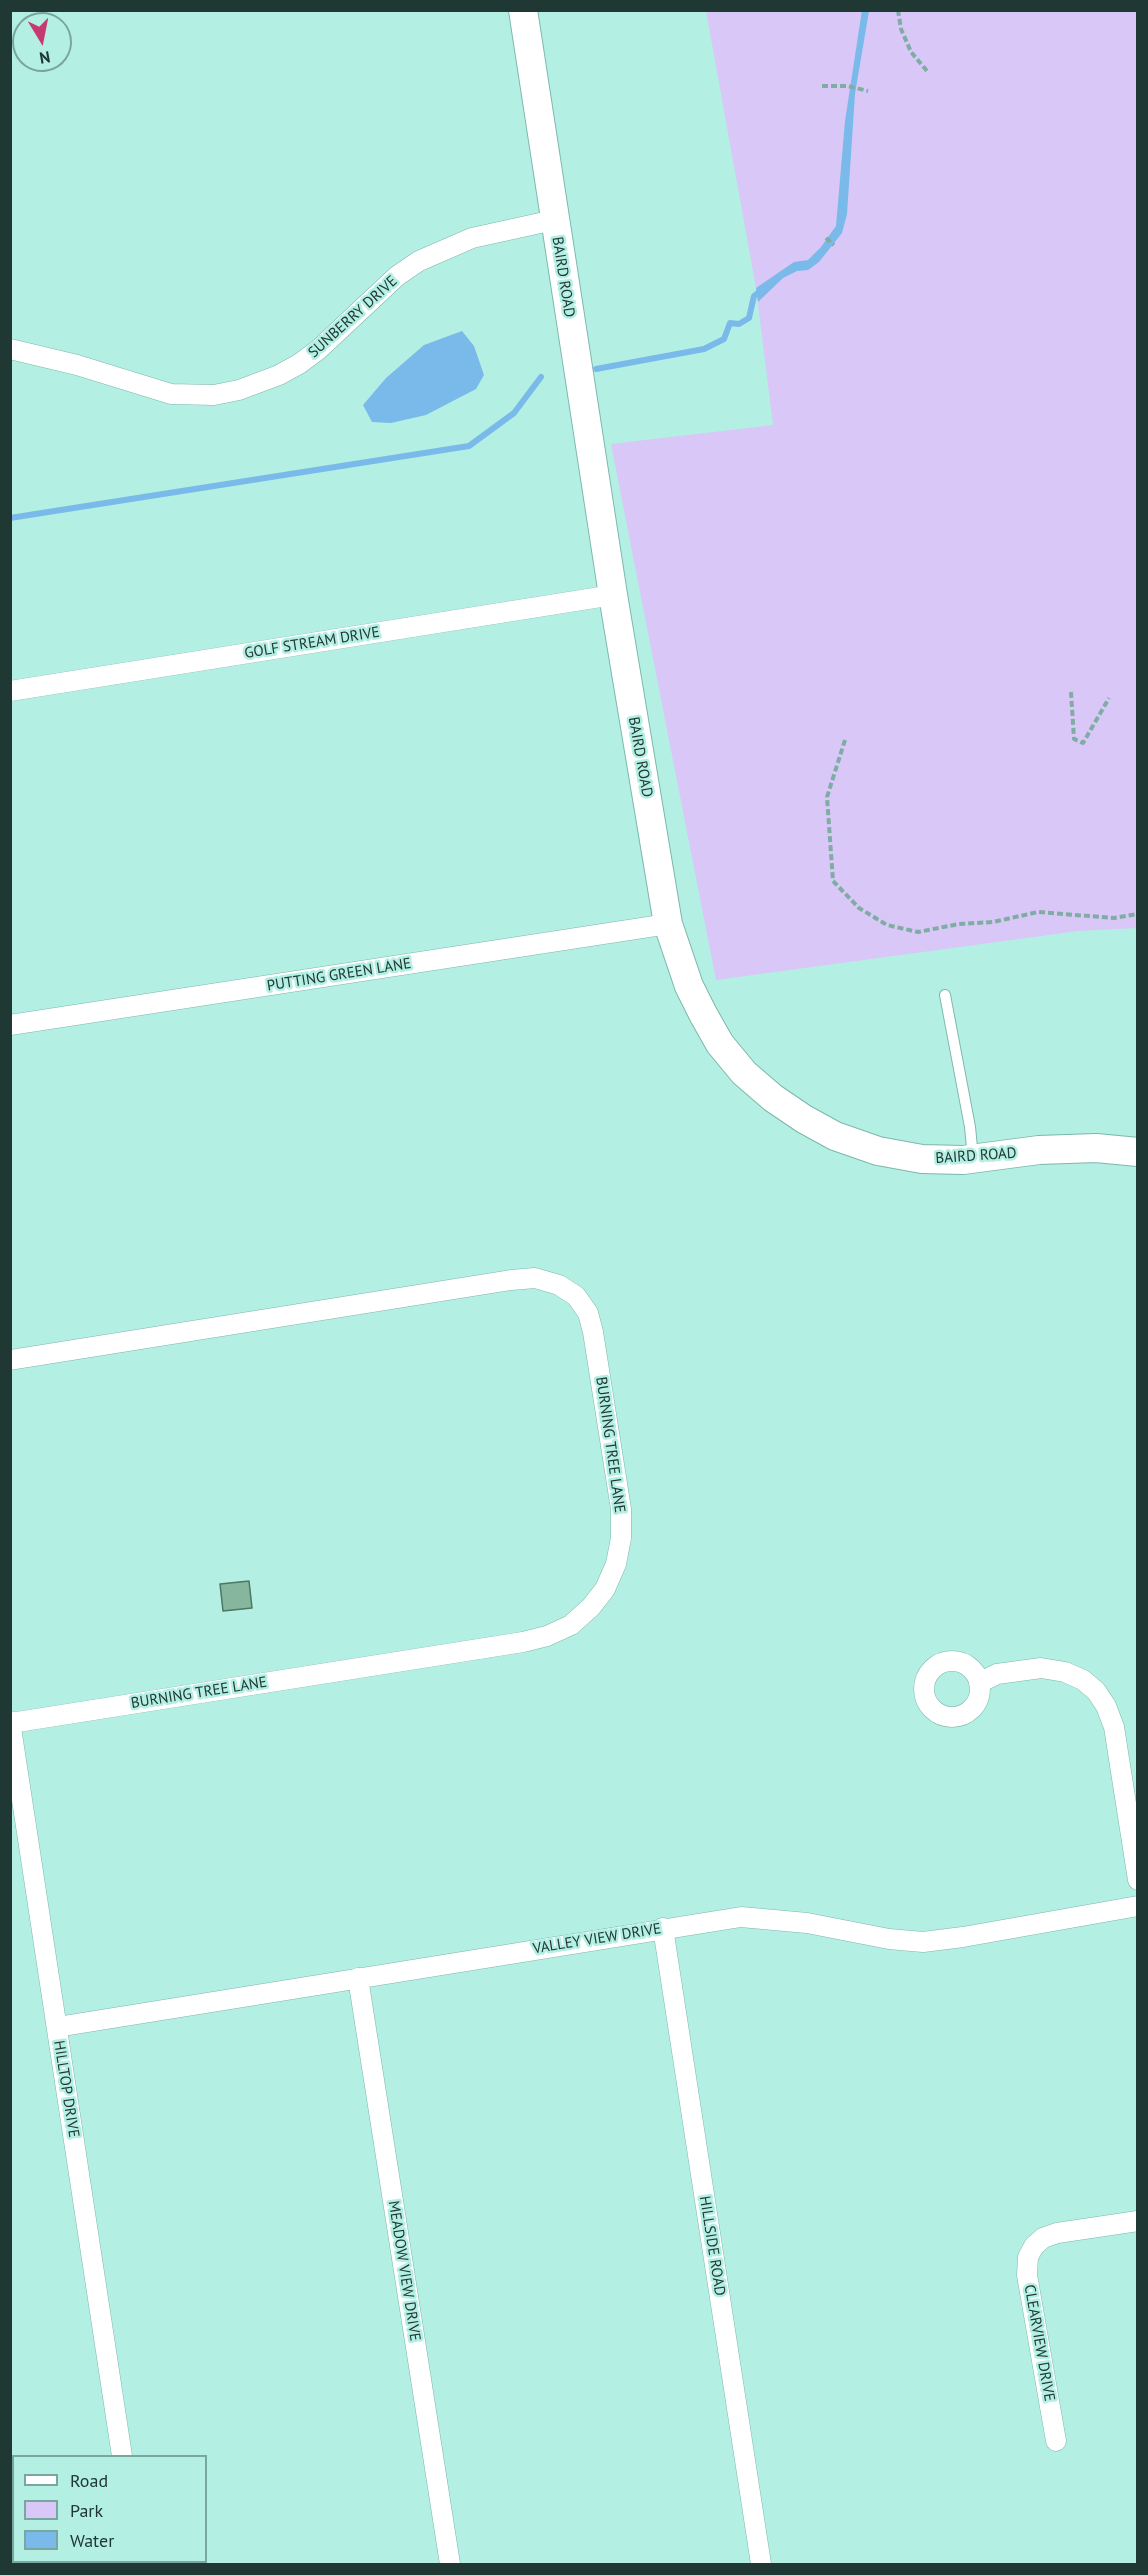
<!DOCTYPE html>
<style>
body{margin:0}
#map{position:relative;width:1148px;height:2575px;overflow:hidden;background:#b4efe4;font-family:"PT Sans",sans-serif}
canvas{display:block}
.frame{position:absolute;inset:0;border:12px solid #203834;pointer-events:none}
.legend{position:absolute;left:12px;top:2455px;width:195px;height:108px;box-sizing:border-box;background:#b4efe4;border:2px solid #79a69e;margin:0;padding:8px 10px;list-style:none;font-size:18px;color:#203834}
.legend li{display:flex;align-items:center;gap:12px;height:30px}
.legend b{width:30px;border:2px solid #79a69e}
.north{position:absolute;left:12px;top:12px;width:60px;height:60px;box-sizing:border-box;background:#b4efe4;border:2px solid #79a69e;border-radius:50%;rotate:170deg;font-size:16px;font-weight:700;line-height:24px;text-align:center;color:#203834}
.north::after{content:'';display:block;margin:auto;width:21px;height:27px;background:#c63a6f;clip-path:polygon(50% 0,100% 100%,50% 72%,0 100%)}
</style>
<div id="map">
<canvas width="1148" height="2575"></canvas>
<div class="frame"></div>
<ul class="legend">
<li><b style="height:8px;background:#fff"></b>Road</li>
<li><b style="height:16px;background:#d9c7f7"></b>Park</li>
<li><b style="height:16px;background:#7abaea"></b>Water</li>
</ul>
<div class="north">N</div>
</div>
<script>
const ctx = document.querySelector('canvas').getContext('2d');
ctx.lineJoin = 'round';
function fill(path, color) { ctx.fillStyle = color; ctx.fill(path, 'evenodd'); }
const shape = rows => new Path2D(rows.map(r => 'M' + r).join(''));
function strokePath(path, color, width, dash) { ctx.strokeStyle = color; ctx.lineWidth = width; ctx.lineCap = dash ? 'butt' : 'round'; ctx.setLineDash(dash || []); ctx.stroke(path); }
function drawText(font, color, halo, rows, align = 'center') {
  ctx.font = font + ' "PT Sans",sans-serif'; ctx.lineWidth = 5; ctx.setLineDash([]); ctx.textBaseline = 'middle'; ctx.strokeStyle = halo; ctx.fillStyle = color; for (const [text, x, y, turn = 0] of rows) {
    ctx.save(); ctx.translate(x, y); ctx.rotate((+turn || 0) * Math.PI / 180); ctx.textAlign = isNaN(turn) ? turn : align; if (halo) ctx.strokeText(text, 0, 0); ctx.fillText(text, 0, 0); ctx.restore();
  }
}
const green = shape([
 [706,11,1137,11,1137,928,1078,931,716,980,611,444,773,425,756,288]
]);
const water = shape([
 [862,10,869,11,855,94,847,214,842,233,819,262,808,270,797,271,783,278,758,302,756,288,794,262,808,260,821,247,836,226,845,121],
 [462,331,474,346,484,375,476,389,426,415,391,423,372,422,363,405,386,378,424,345]
]);
const stream = shape([
 [596,369,704,349,724,339,730,323,739,324,749,318,754,296,763,289],
 [10,518,469,446,514,413,541,377]
]);
const building = shape([
 [249,1581,252,1608,223,1611,220,1584,249,1581]
]);
const path = shape([
 [898,10,901,29,911,52,927,71],
 [822,86,848,86,868,91],
 [826,238,834,245],
 [1071,692,1074,739,1083,743,1109,698],
 [845,740,827,797,833,881,859,908,887,925,918,932,959,924,993,922,1038,912,1114,918,1138,914]
]);
const lane = shape([
 [945,995,970,1127,973,1158]
]);
const street = shape([
 [10,349,77,365,171,394,214,395,239,390,279,375,299,364,318,350,397,276,419,261,472,238,554,220],
 [10,691,613,595],
 [10,1025,668,924],
 [10,1360,511,1280,535,1278,559,1285,576,1296,588,1313,593,1332,621,1509,621,1538,616,1564,605,1589,591,1607,571,1625,547,1636,523,1642,11,1723],
 '924 1689a28 28 0 1 1 56 0a28 28 0 1 1-56 0Z',
 [979,1683,997,1674,1041,1668,1065,1672,1083,1680,1096,1691,1106,1706,1114,1727,1138,1880],
 [10,1721,122,2456],
 [663,1928,761,2564],
 [358,1978,450,2564],
 [57,2027,741,1917,807,1923,889,1939,923,1942,963,1937,1138,1906],
 [1056,2441,1027,2275,1028,2257,1034,2246,1043,2238,1057,2233,1138,2221],
 [138,2562,139,2564]
]);
const secondary = shape([
 [523,10,613,595,668,924,689,986,703,1014,720,1044,744,1073,773,1098,804,1119,835,1136,878,1151,922,1159,963,1160,1039,1150,1096,1148,1138,1152]
]);
const streetNames = [
 ["BAIRD ROAD",563,277,81],
 ["SUNBERRY DRIVE",353,317,-42],
 ["GOLF STREAM DRIVE",312,643,-9],
 ["BAIRD ROAD",640,757,80],
 ["PUTTING GREEN LANE",339,975,-9],
 ["BAIRD ROAD",976,1156,-4],
 ["BURNING TREE LANE",610,1445,82],
 ["BURNING TREE LANE",199,1693,-9],
 ["VALLEY VIEW DRIVE",597,1939,-9],
 ["HILLTOP DRIVE",66,2089,81],
 ["HILLSIDE ROAD",712,2246,81],
 ["MEADOW VIEW DRIVE",404,2271,81],
 ["CLEARVIEW DRIVE",1039,2343,80]
];
fill(green, '#d9c7f7');
fill(water, '#7abaea');
strokePath(stream, '#7abaea', 6);
fill(building, '#86b69d');
strokePath(building, '#4a7861', 1.5);
strokePath(lane, '#7db7ac', 12);
strokePath(street, '#7db7ac', 21);
strokePath(secondary, '#7db7ac', 30);
strokePath(path, '#7fada4', 4, [6, 3]);
strokePath(lane, '#fff', 10);
strokePath(street, '#fff', 20);
strokePath(secondary, '#fff', 28);
drawText('15px', '#203834', '#b4efe4', streetNames);
</script>
